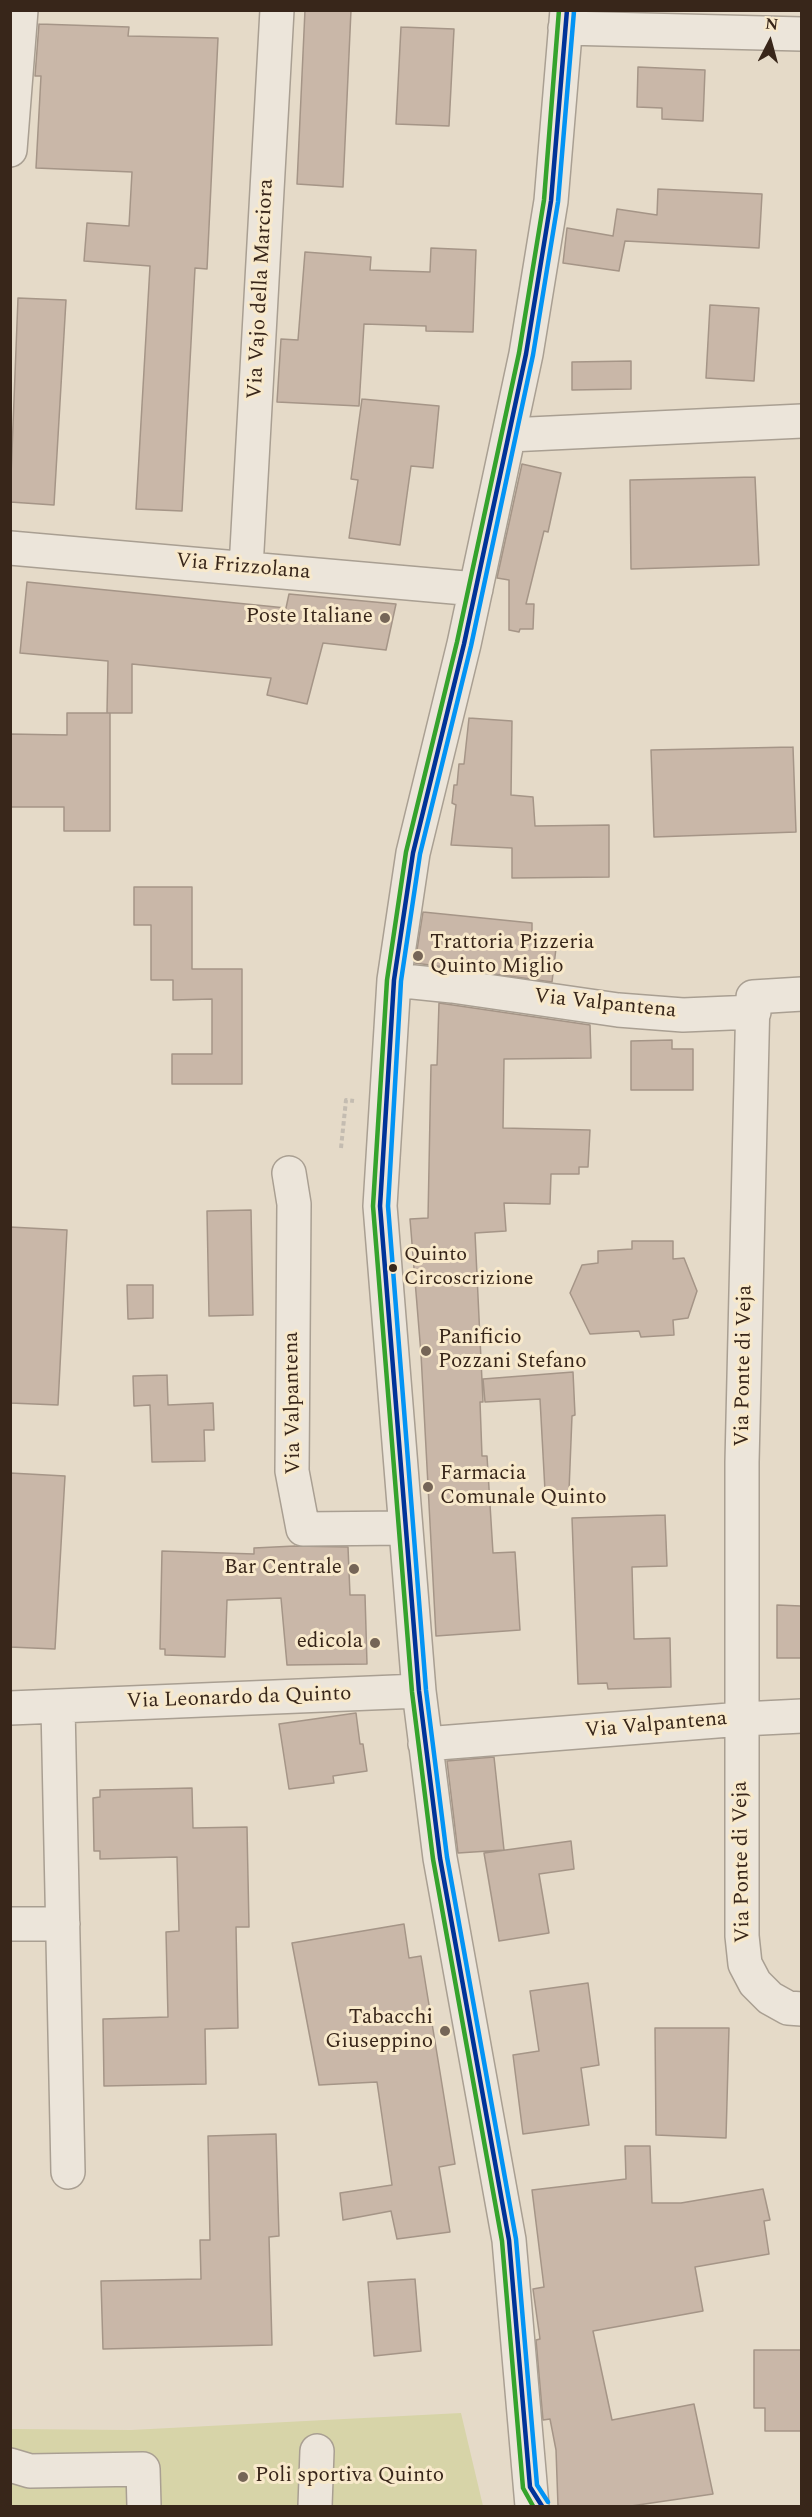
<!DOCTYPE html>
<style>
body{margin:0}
#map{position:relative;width:812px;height:2517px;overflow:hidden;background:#e5dac8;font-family:Spectral,serif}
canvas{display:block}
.frame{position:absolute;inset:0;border:12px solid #38261a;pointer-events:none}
.north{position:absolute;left:740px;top:12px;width:60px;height:60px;-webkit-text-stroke:4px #f8e9cb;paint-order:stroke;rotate:6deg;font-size:16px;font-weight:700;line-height:24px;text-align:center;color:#38261a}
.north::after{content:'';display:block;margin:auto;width:21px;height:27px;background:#38261a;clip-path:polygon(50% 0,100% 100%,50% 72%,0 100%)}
</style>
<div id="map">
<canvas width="812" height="2517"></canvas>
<div class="frame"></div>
<div class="north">N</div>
</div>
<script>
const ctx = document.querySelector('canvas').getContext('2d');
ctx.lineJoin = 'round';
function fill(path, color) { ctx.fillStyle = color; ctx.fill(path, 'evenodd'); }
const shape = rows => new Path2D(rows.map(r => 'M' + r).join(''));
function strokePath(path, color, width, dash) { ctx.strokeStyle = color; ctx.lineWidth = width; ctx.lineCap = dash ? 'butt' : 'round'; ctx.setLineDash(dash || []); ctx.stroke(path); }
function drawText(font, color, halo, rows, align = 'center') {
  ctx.font = font + ' Spectral,serif'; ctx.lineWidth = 6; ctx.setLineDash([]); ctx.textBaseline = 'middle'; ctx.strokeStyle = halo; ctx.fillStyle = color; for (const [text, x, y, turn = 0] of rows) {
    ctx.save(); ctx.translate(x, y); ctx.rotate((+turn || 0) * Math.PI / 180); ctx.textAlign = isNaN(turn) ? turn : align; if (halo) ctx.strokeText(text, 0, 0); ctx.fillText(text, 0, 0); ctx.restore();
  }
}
const green = shape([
 [461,2413,483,2506,11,2506,11,2429,131,2430]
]);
const building = shape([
 [305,10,351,10,343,187,297,184,305,10],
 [39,24,129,27,128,36,218,38,207,269,195,268,182,511,136,509,150,266,84,261,87,223,129,226,132,172,36,168,41,76,35,76,39,24],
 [401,27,454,29,449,126,396,124,401,27],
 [638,67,705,70,703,121,662,119,662,108,637,107,638,67],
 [658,189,762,194,759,248,625,241,619,271,563,263,567,228,613,236,617,209,657,215,658,189],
 [431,248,476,250,473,332,426,331,426,326,364,324,359,406,277,402,281,339,298,340,305,252,371,257,370,270,430,272,431,248],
 [18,298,66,300,54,505,10,502,18,298],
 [710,305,759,308,754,381,706,378,710,305],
 [631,361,631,389,572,390,572,362,631,361],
 [362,399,439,406,433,468,411,466,400,545,349,538,358,480,351,479,362,399],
 [522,464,561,473,548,532,544,531,526,604,534,604,533,629,520,629,519,632,509,630,509,580,497,578,522,464],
 [755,477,759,565,631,569,630,480,755,477],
 [27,582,286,608,289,594,396,604,386,650,323,643,307,704,267,695,271,678,132,664,132,713,107,713,108,661,20,653,27,582],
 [67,713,110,713,110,831,64,831,64,807,10,807,10,734,67,735,67,713],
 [469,718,512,721,511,795,533,797,535,826,609,825,609,877,512,878,512,848,451,845,456,805,452,803,454,785,457,785,459,764,464,764,469,718],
 [793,747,796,832,654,837,651,750,793,747],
 [134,887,192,887,192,969,242,969,242,1084,172,1084,172,1054,212,1054,212,999,173,1000,173,980,151,980,151,925,134,925,134,887],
 [423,912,532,923,532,938,557,940,552,982,415,963,423,912],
 [439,1003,590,1025,591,1058,504,1059,503,1128,590,1130,588,1167,579,1167,579,1174,551,1174,550,1204,504,1203,506,1231,475,1233,483,1402,480,1402,482,1456,487,1456,493,1553,515,1552,520,1630,436,1636,421,1354,410,1219,428,1218,431,1065,437,1065,439,1003],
 [672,1040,672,1049,693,1049,693,1090,631,1090,631,1041,672,1040],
 [251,1210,253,1315,209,1316,207,1211,251,1210],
 [10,1227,67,1230,58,1405,10,1403,10,1227],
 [632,1241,673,1241,673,1259,684,1258,697,1291,688,1318,673,1320,674,1335,641,1337,639,1331,590,1334,570,1293,582,1265,598,1263,598,1251,632,1249,632,1241],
 [127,1285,153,1285,153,1318,128,1319,127,1285],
 [573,1372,575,1415,572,1416,569,1491,545,1491,540,1399,485,1402,483,1379,573,1372],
 [167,1375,168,1405,213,1403,214,1430,204,1430,205,1461,152,1462,150,1405,134,1406,133,1376,167,1375],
 [10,1473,65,1476,55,1649,10,1647,10,1473],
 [665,1515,667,1566,632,1567,634,1639,670,1638,671,1687,608,1689,607,1683,578,1684,572,1518,665,1515],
 [295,1546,348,1547,350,1595,365,1595,367,1664,287,1665,281,1598,227,1600,225,1657,165,1655,165,1649,160,1649,162,1551,254,1554,254,1548,295,1546],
 [777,1605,801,1606,801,1658,777,1658,777,1605],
 [356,1713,360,1744,363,1744,367,1771,333,1776,334,1783,289,1789,279,1724,356,1713],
 [494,1757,504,1850,458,1853,447,1761,494,1757],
 [192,1788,193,1828,247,1827,249,1927,236,1927,238,2028,205,2029,206,2084,104,2086,103,2019,168,2017,166,1932,179,1931,177,1857,100,1859,100,1851,94,1851,93,1798,100,1797,100,1790,192,1788],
 [571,1841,574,1869,539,1874,549,1933,499,1941,484,1853,571,1841],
 [404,1924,409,1958,421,1956,455,2164,439,2167,450,2232,397,2239,391,2211,343,2220,340,2193,392,2185,377,2082,319,2085,292,1943,404,1924],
 [588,1983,599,2065,581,2068,589,2125,523,2134,513,2055,539,2051,530,1991,588,1983],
 [655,2028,729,2028,726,2138,656,2135,655,2028],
 [276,2134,279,2236,269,2237,272,2345,103,2349,101,2281,201,2279,200,2240,210,2240,208,2136,276,2134],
 [625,2146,650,2146,652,2203,681,2203,763,2189,770,2220,764,2221,769,2254,695,2267,703,2311,593,2331,612,2420,694,2404,713,2494,631,2506,558,2506,556,2450,550,2419,543,2420,536,2340,540,2339,533,2289,544,2287,532,2190,626,2179,625,2146],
 [415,2279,421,2351,374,2356,368,2282,415,2279],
 [754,2350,801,2350,801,2431,765,2431,765,2408,754,2408,754,2350]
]);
const path = shape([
 [341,1148,346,1100,354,1101]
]);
const minor = shape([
 [565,28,802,34],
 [10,150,21,10],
 [509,435,802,421],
 [10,548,476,589],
 [246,568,277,10],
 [394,980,452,986,618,1010,683,1015,754,1012],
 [289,1173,294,1204,292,1471,303,1529,405,1528],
 [58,1707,68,2172],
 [10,1708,419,1691],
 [802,1716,742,1719,742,1936,745,1964,755,1983,770,1998,788,2008,802,2009],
 [425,1744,742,1719,742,1462,753,997,802,994],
 [10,1924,63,1924],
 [10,2465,30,2471,143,2469,144,2506],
 [315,2506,317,2451],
 [532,2506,509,2240,440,1858,419,1691,380,1206,394,980,413,853,464,644,526,354,551,201,567,10]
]);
const bus1 = shape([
 [542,2506,530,2487,509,2240,440,1858,419,1691,380,1206,394,980,413,853,464,644,526,354,551,201,567,10]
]);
const bus2 = shape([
 [548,2502,537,2485,516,2239,447,1857,426,1690,388,1206,401,981,420,854,471,646,533,355,558,202,574,11]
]);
const bus3 = shape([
 [533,2506,523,2488,502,2241,433,1859,412,1692,373,1206,387,980,406,852,457,642,519,353,544,200,559,10]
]);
const markers = [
 [385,618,6,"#756557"],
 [418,956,6,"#756557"],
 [393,1268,5,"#38261a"],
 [426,1351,6,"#756557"],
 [428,1487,6,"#756557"],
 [354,1569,6,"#756557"],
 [375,1643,6,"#756557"],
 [445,2031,6,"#756557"],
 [243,2477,6,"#756557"]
];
const busNames = [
 ["Quinto",404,1256],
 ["Circoscrizione",404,1280]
];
const streetNames = [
 ["Via Vajo della Marciora",262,289,-87],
 ["Via Frizzolana",243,568,5],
 ["Via Valpantena",605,1005,6],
 ["Via Ponte di Veja",745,1366,-89],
 ["Via Valpantena",294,1403,-91],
 ["Via Leonardo da Quinto",239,1699,-2],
 ["Via Valpantena",656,1726,-5],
 ["Via Ponte di Veja",743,1862,-91]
];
const poiNames = [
 ["Poste Italiane",373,618],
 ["Trattoria Pizzeria",430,944,"left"],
 ["Quinto Miglio",430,968,"left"],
 ["Panificio",438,1339,"left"],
 ["Pozzani Stefano",438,1363,"left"],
 ["Farmacia",440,1475,"left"],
 ["Comunale Quinto",440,1499,"left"],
 ["Bar Centrale",342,1569],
 ["edicola",363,1643],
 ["Tabacchi",433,2019],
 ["Giuseppino",433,2043],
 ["Poli sportiva Quinto",255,2477,"left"]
];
fill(green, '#d7d4a8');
fill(building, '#c9b7a8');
strokePath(building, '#a59587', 1.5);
strokePath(minor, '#a99f92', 36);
strokePath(path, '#c4bcb1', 4, [4.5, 3]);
strokePath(minor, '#ece5da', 33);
strokePath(bus1, '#039', 4.5);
strokePath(bus2, '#0393f4', 4.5);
strokePath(bus3, '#34a32c', 4.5);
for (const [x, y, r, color] of markers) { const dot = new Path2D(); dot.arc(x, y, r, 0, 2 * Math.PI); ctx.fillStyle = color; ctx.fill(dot); strokePath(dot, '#f8e9cb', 2); }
drawText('20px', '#38261a', '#f8e9cb', busNames, 'left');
drawText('21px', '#38261a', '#f8e9cb', streetNames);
drawText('21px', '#38261a', '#f8e9cb', poiNames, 'right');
</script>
